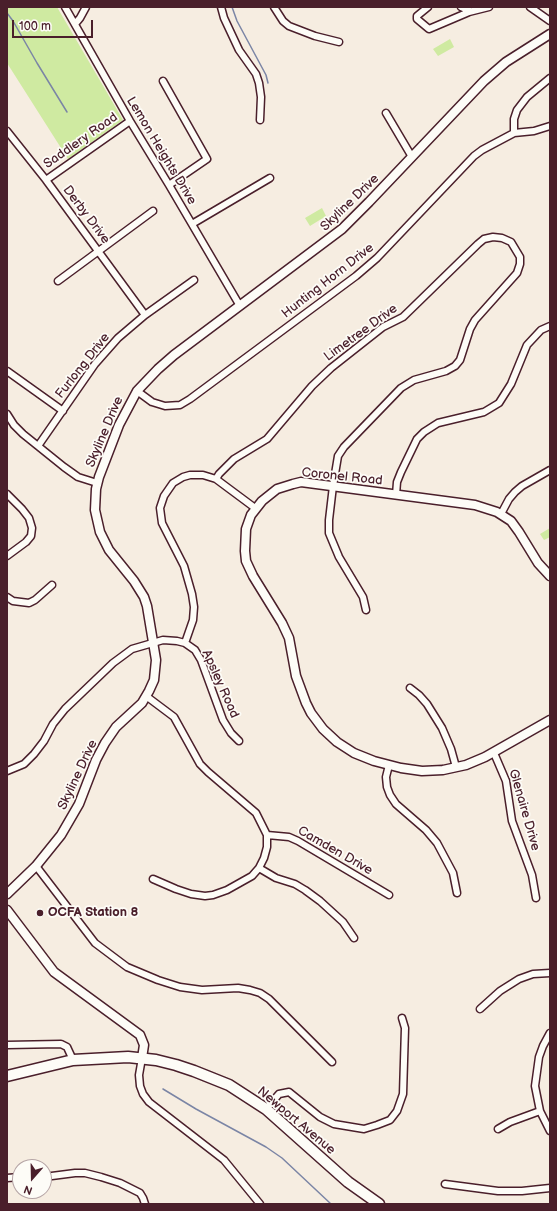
<!DOCTYPE html>
<style>
body{margin:0}
#map{position:relative;width:557px;height:1211px;overflow:hidden;background:#f6ede1;font-family:"Balsamiq Sans",sans-serif}
canvas{display:block}
.frame{position:absolute;inset:0;border:8px solid #4a1f2b;pointer-events:none}
.north{position:absolute;left:12px;top:1159px;width:40px;height:40px;box-sizing:border-box;background:#fdfcf7;border:1px solid #b5a4a5;border-radius:50%;rotate:200deg;font-size:11px;font-weight:700;line-height:16px;text-align:center;color:#4a1f2b}
.north::after{content:'';display:block;margin:auto;width:14px;height:18px;background:#4a1f2b;clip-path:polygon(50% 0,100% 100%,50% 72%,0 100%)}
.scale{position:absolute;left:12px;top:20px;width:81px;height:18px;box-sizing:border-box;border:2px solid #4a1f2b;border-top:0;padding-left:5px;font-size:12px;line-height:14px;white-space:nowrap;color:#4a1f2b;-webkit-text-stroke:3px #fdfcf7;paint-order:stroke}
</style>
<div id="map">
<canvas width="557" height="1211"></canvas>
<div class="frame"></div>
<div class="north">N</div>
<div class="scale">100 m</div>
</div>
<script>
const ctx = document.querySelector('canvas').getContext('2d');
ctx.lineJoin = 'round';
function fill(path, color) { ctx.fillStyle = color; ctx.fill(path, 'evenodd'); }
const shape = rows => new Path2D(rows.map(r => 'M' + r).join(''));
function strokePath(path, color, width, dash) { ctx.strokeStyle = color; ctx.lineWidth = width; ctx.lineCap = dash ? 'butt' : 'round'; ctx.setLineDash(dash || []); ctx.stroke(path); }
function drawText(font, color, halo, rows, align = 'center') {
  ctx.font = font + ' "Balsamiq Sans",sans-serif'; ctx.lineWidth = 3.5; ctx.setLineDash([]); ctx.textBaseline = 'middle'; ctx.strokeStyle = halo; ctx.fillStyle = color; for (const [text, x, y, turn = 0] of rows) {
    ctx.save(); ctx.translate(x, y); ctx.rotate((+turn || 0) * Math.PI / 180); ctx.textAlign = isNaN(turn) ? turn : align; if (halo) ctx.strokeText(text, 0, 0); ctx.fillText(text, 0, 0); ctx.restore();
  }
}
const green = shape([
 [7,7,57,7,123,120,68,159,7,63],
 [450,39,454,47,438,56,433,49],
 [322,208,326,216,310,226,305,218],
 [550,528,550,537,544,540,540,534]
]);
const stream = shape([
 [232,7,237,21,266,75,268,83],
 [7,13,13,21,37,63,67,112],
 [163,1089,196,1109,266,1147,282,1158,331,1204]
]);
const minor = shape([
 [65,7,130,121,169,185,240,306],
 [221,7,224,18,239,50,256,74,259,83,261,97,260,120],
 [274,7,283,21,289,26,315,36,339,42],
 [428,7,417,16,417,19,429,29,469,12,489,7],
 [461,7,470,11],
 [530,7,550,21],
 [75,24,80,18,86,7],
 [550,78,527,97,517,110,514,119,514,133,534,131,550,126],
 [163,81,207,159,169,185],
 [386,113,412,157],
 [7,131,46,180,145,315],
 [46,180,130,121],
 [192,224,270,178],
 [58,281,153,211],
 [7,371,63,411],
 [137,391,152,402,165,406,180,405,190,399,356,276,377,258,474,156,482,150,514,133],
 [7,414,14,425,23,434,64,467,78,477,97,483],
 [38,446,95,364,118,338,145,315,194,280],
 [216,479,219,474,234,459,267,439,312,386,331,368,383,327,403,317,478,244,484,239,493,237,502,238,511,242,520,257,520,264,517,273,475,320,470,329,460,360,455,366,446,371,414,380,401,388,344,447,338,456,333,486,329,520,329,533,339,557,363,597,366,610],
 [7,494,22,509,29,518,32,528,31,536,26,542,7,556],
 [396,495,397,482,401,472,417,439,424,432,438,423,484,412,499,403,511,384,527,345,541,330,550,326],
 [501,514,509,499,515,492,522,486,550,470],
 [7,597,13,601,29,603,35,600,52,585],
 [185,643,193,620,194,607,192,594,184,566,162,523,160,508,164,496,173,483,183,477,190,475,203,475,216,479,255,508],
 [410,688,419,695,427,704,442,728,451,749,456,767],
 [146,696,174,717,200,764,208,772,256,813,267,835,267,847,264,858,259,868,252,876,227,890,213,895,205,896,191,894,176,889,153,879],
 [494,753,506,781,512,821,532,875,536,898],
 [389,765,386,777,387,787,390,795,396,804,426,830,437,843,453,873,457,893],
 [7,771,24,764,34,754,44,741,53,724,65,709,113,663,132,649,163,640,177,641,185,643,195,650,201,660,223,720,231,733,239,741],
 [267,835,289,837,298,841,389,895],
 [36,866,95,943,127,967,158,980,180,987,202,990,238,988,250,990,260,993,269,999,332,1062],
 [259,868,276,878,295,884,305,890,320,901,343,922,354,938],
 [480,1009,500,991,519,979,533,974,550,973],
 [550,1033,543,1046,539,1057,535,1086,540,1111,550,1131],
 [7,1045,61,1044,67,1047,73,1060],
 [142,1058,139,1075,140,1086,143,1094,149,1102,224,1160,260,1204],
 [266,1109,279,1094,289,1092,320,1117,334,1124,364,1129,377,1125,390,1120,397,1111,403,1094,405,1028,402,1018],
 [498,1129,510,1122,540,1111],
 [44,1177,75,1173,85,1173,101,1177,120,1183,140,1193,143,1198,145,1204],
 [7,1178,20,1177],
 [445,1184,498,1191,522,1191,550,1188]
]);
const tertiary = shape([
 [550,576,538,563,519,532,511,521,497,512,475,505,301,482,293,484,277,489,262,501,251,515,246,529,245,551,246,561,253,576,282,623,289,638,296,676,306,703,311,713,323,729,337,742,354,753,374,761,401,768,422,771,443,770,466,765,485,757,550,720],
 [7,894,36,866,61,835,79,804,96,760,105,743,116,727,142,703,149,691,154,680,156,660,147,606,144,597,134,581,109,550,100,532,95,510,96,489,99,477,119,425,137,391,158,369,174,355,342,229,369,202,484,81,506,62,550,34],
 [7,910,54,972,140,1035,144,1045,142,1058]
]);
const primary = shape([
 [7,1076,73,1060,128,1057,156,1060,176,1065,194,1071,229,1085,266,1109,348,1182,379,1204]
]);
const markers = [
 [40,913,4,"#4a1f2b"]
];
const streetNames = [
 ["Saddlery Road",81,141,-35],
 ["Lemon Heights Drive",161,151,59],
 ["Skyline Drive",350,203,-44],
 ["Derby Drive",86,215,53],
 ["Hunting Horn Drive",328,281,-38],
 ["Limetree Drive",361,333,-36],
 ["Furlong Drive",83,366,-52],
 ["Skyline Drive",105,432,-67],
 ["Coronel Road",342,477,6],
 ["Apsley Road",220,684,66],
 ["Skyline Drive",78,775,-65],
 ["Glenaire Drive",524,810,74],
 ["Camden Drive",335,851,30],
 ["Newport Avenue",296,1121,40]
];
const poiNames = [
 ["OCFA Station 8",48,913]
];
fill(green, '#cfeaa1');
strokePath(stream, '#7b85a5', 1.5);
strokePath(minor, '#4a1f2b', 9);
strokePath(tertiary, '#4a1f2b', 11);
strokePath(primary, '#4a1f2b', 13);
strokePath(minor, '#fdfcf7', 6);
strokePath(tertiary, '#fdfcf7', 8);
strokePath(primary, '#fdfcf7', 10);
for (const [x, y, r, color] of markers) { const dot = new Path2D(); dot.arc(x, y, r, 0, 2 * Math.PI); ctx.fillStyle = color; ctx.fill(dot); strokePath(dot, '#fdfcf7', 1.5); }
drawText('13px', '#4a1f2b', '#fdfcf7', streetNames);
drawText('bold 13px', '#4a1f2b', '#fdfcf7', poiNames, 'left');
</script>
